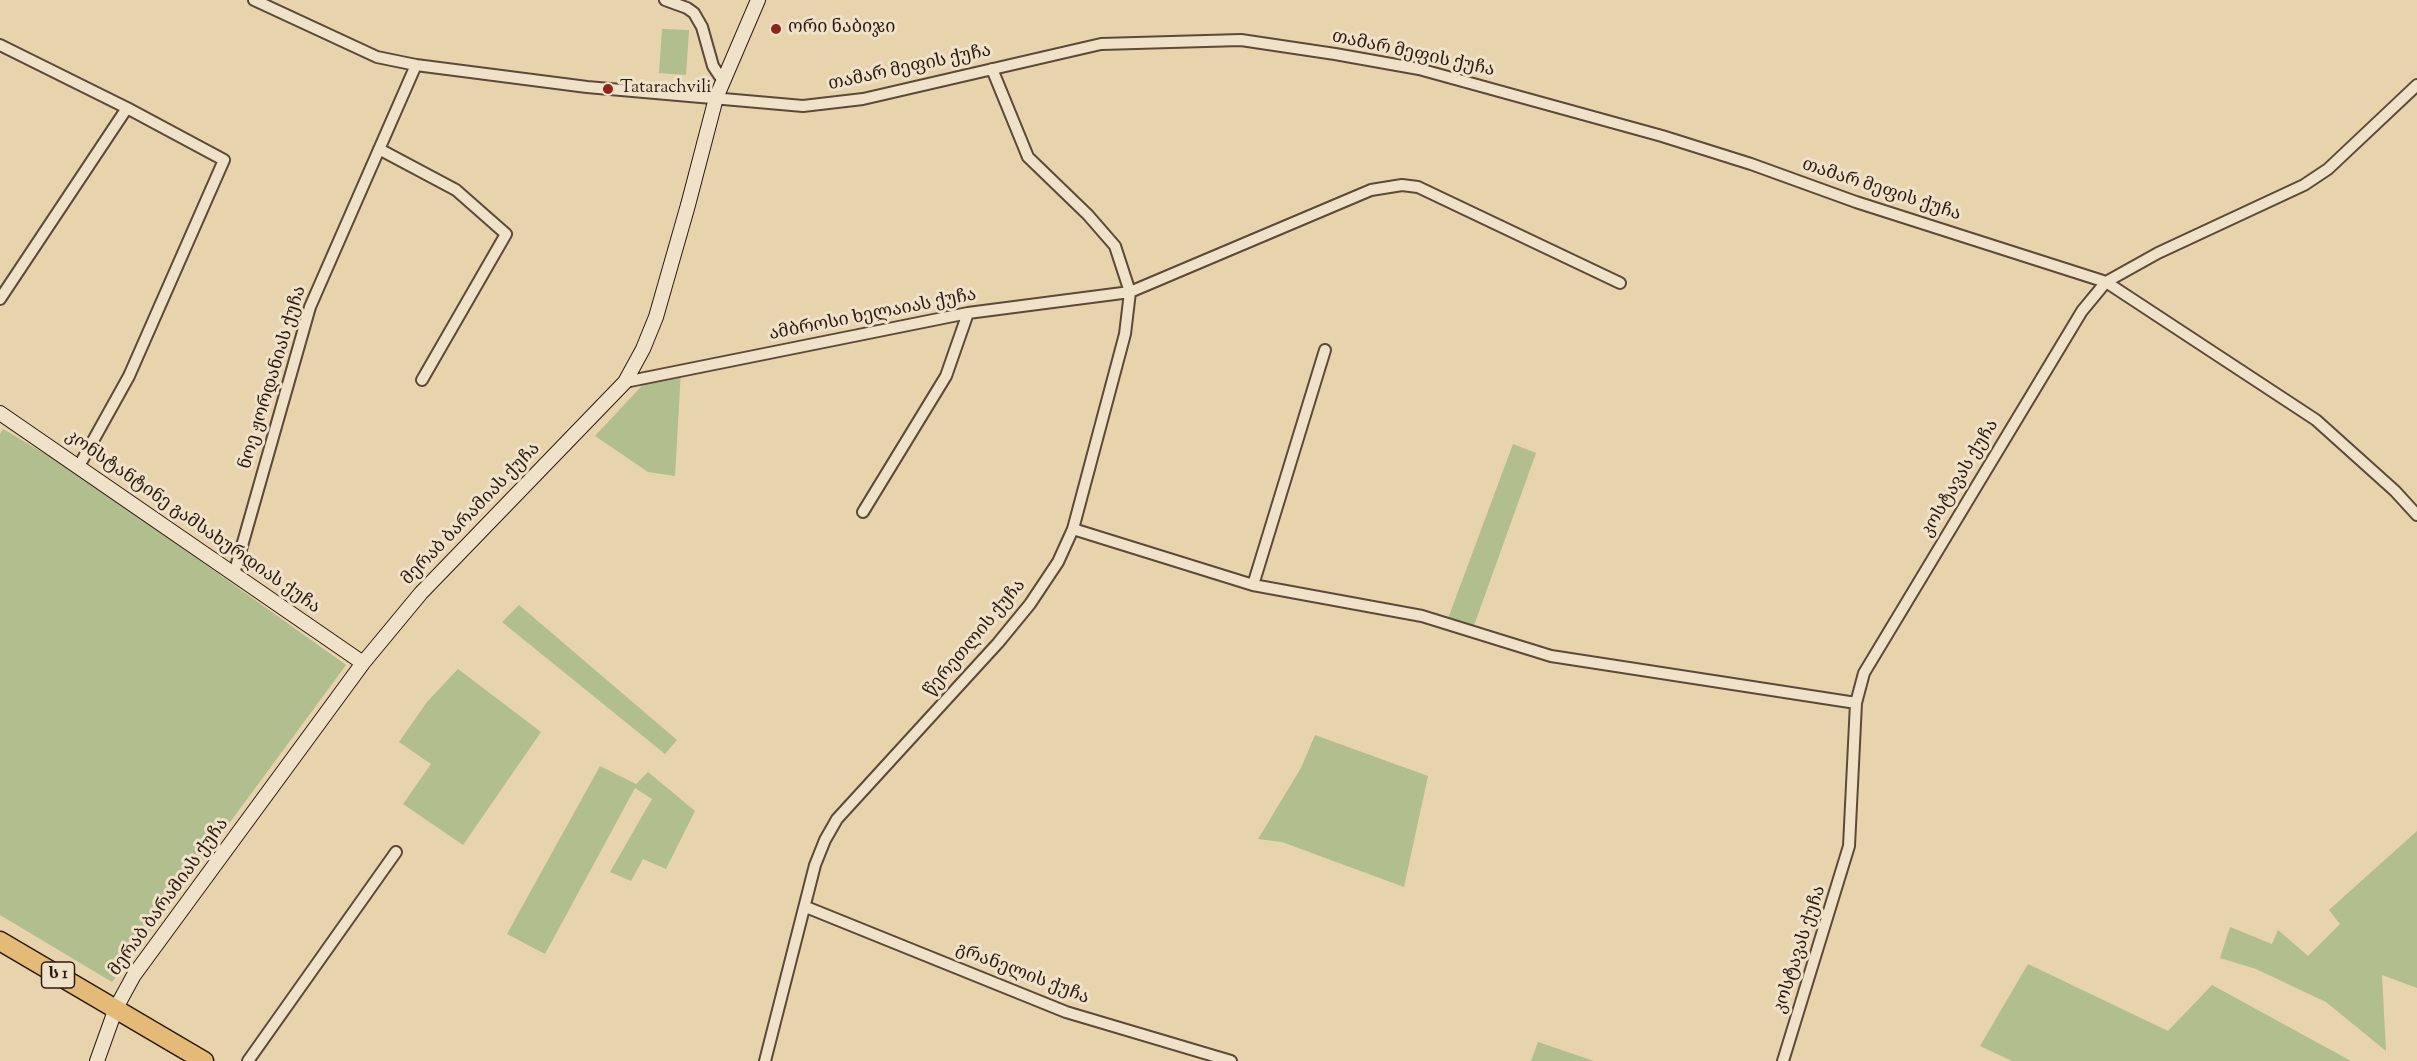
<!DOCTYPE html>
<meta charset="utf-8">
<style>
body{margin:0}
canvas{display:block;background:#e7d3ac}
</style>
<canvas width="2417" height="1061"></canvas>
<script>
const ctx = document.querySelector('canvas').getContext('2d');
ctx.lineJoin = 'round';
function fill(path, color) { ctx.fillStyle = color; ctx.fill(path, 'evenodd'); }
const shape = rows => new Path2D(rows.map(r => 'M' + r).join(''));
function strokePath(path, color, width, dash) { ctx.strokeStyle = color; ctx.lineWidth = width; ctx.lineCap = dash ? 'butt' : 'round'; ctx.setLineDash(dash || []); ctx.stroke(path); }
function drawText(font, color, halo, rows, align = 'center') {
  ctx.font = font + ' "Sorts Mill Goudy","Noto Serif Georgian",serif'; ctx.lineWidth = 6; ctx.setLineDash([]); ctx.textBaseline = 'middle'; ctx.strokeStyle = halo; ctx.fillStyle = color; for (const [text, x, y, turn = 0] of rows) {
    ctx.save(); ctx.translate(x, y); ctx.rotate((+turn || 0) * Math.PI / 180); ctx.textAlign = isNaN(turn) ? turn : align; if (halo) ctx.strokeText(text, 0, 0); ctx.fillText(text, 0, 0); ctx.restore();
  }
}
const green = shape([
 [662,29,689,30,686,75,659,73],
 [681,370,675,476,648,472,595,436,650,377],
 [3,429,76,472,346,665,112,982,0,915,0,434],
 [1513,444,1536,453,1472,631,1446,624],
 [519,605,677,740,665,754,502,622],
 [458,669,541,732,463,845,403,804,431,764,399,742,427,702],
 [1315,735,1428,776,1404,887,1282,842,1258,839,1301,768],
 [600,766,636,784,648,772,695,811,666,869,643,859,631,881,610,872,652,799,635,788,545,954,507,934],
 [2417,831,2417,988,2382,975,2386,1051,2326,1002,2256,969,2220,958,2230,927,2272,944,2278,930,2308,956,2340,924,2329,910],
 [2028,964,2168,1031,2212,985,2351,1061,2012,1061,1980,1046],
 [1538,1042,1594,1061,1531,1061]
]);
const street = shape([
 [254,0,377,57,416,65,587,87,803,106,863,99,1101,44,1241,40,1335,54,1419,69,1662,136,1751,164,1856,202,2106,282,2316,420,2395,491,2417,515],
 [665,0,687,8,694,13,702,27,713,66,723,81],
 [0,45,127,108,224,160,129,376,79,466],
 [379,149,456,190,506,234,422,380],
 [0,299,127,108],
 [625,382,968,313,1130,292,1371,190,1402,185,1418,187,1620,283],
 [863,512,946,376,968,313],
 [1073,529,1253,585,1422,616,1551,656,1856,703],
 [234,574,310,307,416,65],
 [1253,585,1325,350],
 [806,907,1066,1012,1231,1061],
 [248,1061,396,852],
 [765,1061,815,865,825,840,837,819,998,643,1030,604,1058,562,1073,529,1125,334,1130,292,1115,246,1088,215,1028,157,992,69],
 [1783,1061,1849,846,1856,703,1864,673,2082,311,2106,282,2158,253,2304,185,2328,169,2417,85]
]);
const secondary = shape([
 [0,413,363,663],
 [97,1061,116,1008,134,975,363,663,421,593,625,382,643,349,656,317,688,205,716,98,758,0]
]);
const highway = shape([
 [0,941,204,1061]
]);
const markers = [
 [776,29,6,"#8f2418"],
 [608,89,6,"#8f2418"]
];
const shields = [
 [58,975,33]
];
const shieldNames = [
 ["ს 1",58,975]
];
const poiNames = [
 ["ორი ნაბიჯი",788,29],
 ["Tatarachvili",620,89]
];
const streetNames = [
 ["თამარ მეფის ქუჩა",1413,55,12],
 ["თამარ მეფის ქუჩა",910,69,-12],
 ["თამარ მეფის ქუჩა",1881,191,18],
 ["ამბროსი ხელაიას ქუჩა",873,316,-11],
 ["ნოე ჟორდანიას ქუჩა",274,378,-73],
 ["კოსტავას ქუჩა",1961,479,-59],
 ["მერაბ ბარამიას ქუჩა",472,515,-46],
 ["კონსტანტინე გამსახურდიას ქუჩა",192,523,35],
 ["წერეთლის ქუჩა",976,639,-50],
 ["მერაბ ბარამიას ქუჩა",170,898,-54],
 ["კოსტავას ქუჩა",1801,950,-72],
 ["გრანელის ქუჩა",1022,975,21]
];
fill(green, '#b1be8d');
strokePath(street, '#5c4938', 14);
strokePath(secondary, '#2d1b12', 16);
strokePath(highway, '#2d1b12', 21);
strokePath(street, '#efe2c9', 10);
strokePath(secondary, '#efe2c9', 14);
strokePath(highway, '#e4ba76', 18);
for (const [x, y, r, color] of markers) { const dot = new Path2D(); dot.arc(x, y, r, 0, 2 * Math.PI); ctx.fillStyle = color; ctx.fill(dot); strokePath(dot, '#efe2c9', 2); }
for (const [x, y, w] of shields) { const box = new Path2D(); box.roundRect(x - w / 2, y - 13, w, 26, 4.5); ctx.fillStyle = '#efe2c9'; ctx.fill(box); strokePath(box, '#2d1b12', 1.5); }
drawText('bold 16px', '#2d1b12', null, shieldNames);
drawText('18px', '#2d1b12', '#efe2c9', poiNames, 'left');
drawText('18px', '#2d1b12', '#efe2c9', streetNames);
</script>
